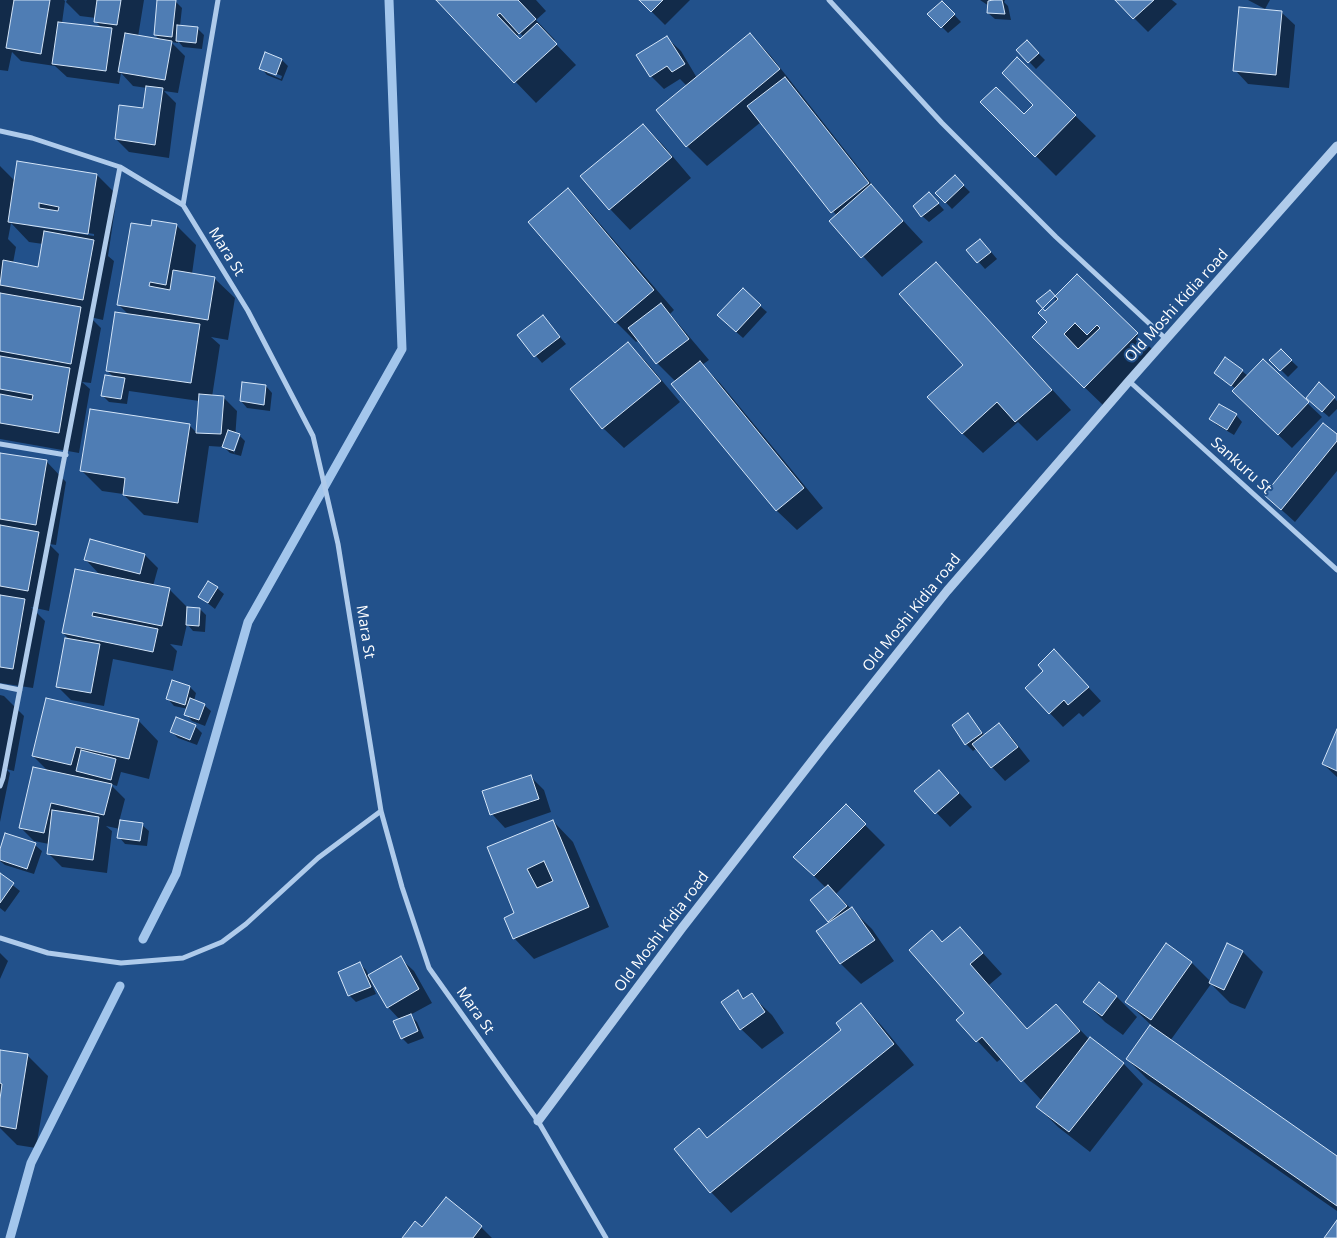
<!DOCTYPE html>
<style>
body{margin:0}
canvas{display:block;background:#22518b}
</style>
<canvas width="1337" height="1238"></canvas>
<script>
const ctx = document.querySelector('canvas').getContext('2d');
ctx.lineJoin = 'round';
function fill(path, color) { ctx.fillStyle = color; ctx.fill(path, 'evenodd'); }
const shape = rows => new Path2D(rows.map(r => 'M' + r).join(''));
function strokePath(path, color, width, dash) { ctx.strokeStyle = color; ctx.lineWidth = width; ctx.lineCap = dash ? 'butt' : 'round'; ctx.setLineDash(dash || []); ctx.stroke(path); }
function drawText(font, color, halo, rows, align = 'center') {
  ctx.font = font + ' "Open Sans",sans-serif'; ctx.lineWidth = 4; ctx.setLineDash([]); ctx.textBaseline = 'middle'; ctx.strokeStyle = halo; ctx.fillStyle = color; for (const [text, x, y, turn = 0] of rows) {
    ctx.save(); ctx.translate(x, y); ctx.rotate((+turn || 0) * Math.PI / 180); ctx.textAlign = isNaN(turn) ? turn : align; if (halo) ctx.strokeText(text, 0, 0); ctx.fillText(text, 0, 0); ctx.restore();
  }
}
const shadow = shape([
 [0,0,64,0,66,2,67,0,144,0,138,37,161,41,155,35,158,0,174,0,182,8,180,26,197,28,204,35,202,49,183,47,178,41,178,43,171,42,185,56,178,93,164,91,176,103,169,158,129,152,116,139,144,109,147,88,133,86,121,73,119,84,67,77,55,66,21,61,12,52,8,71,0,70],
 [65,1,80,16,96,18,95,21,102,28,62,23],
 [437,0,536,0,546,11,536,20,555,40,553,41,576,65,536,103],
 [520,33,524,37,521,40,516,36],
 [640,0,690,0,665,25],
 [980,0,1005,0,1004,2,1008,6,1011,20,995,19,988,13,989,6],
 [1116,0,1172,0,1177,4,1148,32],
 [1248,0,1270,0,1265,9],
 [942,2,961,22,948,33,929,14],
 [1281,12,1295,25,1289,88,1248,84,1235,70],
 [750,34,770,55,885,201,923,242,882,277,831,221,837,216,761,122,707,166,687,146,658,110,687,86,680,79,664,89,651,76,667,38,681,51,697,78],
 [1027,42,1045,60,1036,69,1018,50],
 [1017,59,1096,136,1056,176,982,102,1024,116,1035,105],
 [282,60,288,66,282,81,267,75,261,68],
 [267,70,282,76,281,79,267,73],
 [643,125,663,145,691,178,630,230,610,209,582,176],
 [0,166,15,181,97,175,117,195,108,256,114,261,103,320,90,317,101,328,91,383,82,382,90,389,79,453,0,439],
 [11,223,29,242,43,244,39,268,13,263,16,247,8,239],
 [30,224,94,234,94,236,30,226],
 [961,183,970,192,952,209,937,193],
 [568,190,588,210,674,310,670,314,709,360,702,365,720,383,823,508,797,530,776,510,676,382,657,363,639,340,636,342,616,322],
 [936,201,944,210,929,222,922,216],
 [176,225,196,245,192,274,214,278,235,298,228,340,211,337,220,345,212,397,223,397,237,411,234,454,240,436,245,441,241,456,230,453,224,447,209,446,198,523,144,515,123,494,102,491,82,471,189,425,197,433,199,401,129,391,127,404,109,402,102,395,114,377,107,371,129,315,119,305,152,227],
 [987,247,997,259,985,269,968,250],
 [936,263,1071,410,1037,441,1018,422,983,453,962,433,965,365],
 [1077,276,1157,354,1105,407,1054,358,1049,322,1056,297],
 [760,306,767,312,743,338,725,322],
 [543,317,566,344,542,363,519,336],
 [628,343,648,364,680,402,624,448,603,428,572,389],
 [1281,351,1298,367,1288,377,1271,360],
 [1263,361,1322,417,1292,448,1247,405,1236,389,1215,373,1242,371,1248,376],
 [1319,384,1337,401,1337,409,1329,417,1314,404],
 [266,386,272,393,270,411,247,408,241,401],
 [1236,415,1242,422,1234,435,1217,425,1211,419],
 [1337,436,1337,471,1295,522,1265,495],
 [0,454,46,461,66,482,56,545,49,544,59,554,49,611,31,607,45,621,33,688,0,683],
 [145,555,158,568,153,586,169,589,188,608,200,609,206,615,205,632,193,631,187,624,182,646,170,644,177,651,173,671,113,659,104,706,71,700,57,686,70,640,63,633,101,576,85,559],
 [217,588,224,594,215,609,200,597],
 [1054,650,1101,701,1083,717,1079,713,1063,727,1026,688,1045,671],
 [173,682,190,687,196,693,194,701,204,705,211,711,205,726,192,721,186,714,188,709,174,706,168,699],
 [0,695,4,696,24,716,14,771,6,769,10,773,0,822],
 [968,715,985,736,999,725,1012,738,1030,761,1005,781,992,767,977,748,973,751,966,744,953,726],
 [138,720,158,741,149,779,121,772,117,786,110,784,125,799,119,822,142,825,149,831,147,846,125,844,119,837,120,829,106,826,112,831,107,873,62,867,48,853,49,844,34,841,20,827,49,772,33,756],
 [195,726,202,733,197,745,178,738,171,731],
 [1337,732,1337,777,1323,764],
 [530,776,544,790,551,812,505,828,492,814],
 [952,785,972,807,950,827,916,791],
 [846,806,885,845,836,894,872,929,894,961,861,984,841,964,818,932,831,923,811,901,826,888,795,857],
 [553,821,573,842,609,927,534,959,514,938,516,914,489,848],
 [35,845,42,851,34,874,5,865,0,861,0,853],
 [0,875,20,891,5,912,0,908],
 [960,928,1002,974,989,985,1028,1030,1056,1005,1090,1040,1123,1063,1143,1084,1090,1152,1058,1127,1038,1107,1042,1101,1002,1058,997,1062,958,1020,966,1013,932,932,943,943],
 [1243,952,1263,972,1245,1009,1230,1003,1211,984,1170,1041,1337,1157,1337,1211,1147,1079,1127,1059,1151,1025,1127,1002,1192,963,1211,982],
 [0,953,8,961,0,979],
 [400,958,414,971,432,1003,410,1015,417,1022,424,1038,408,1044,402,1038,400,1020,388,1007,373,981,371,982,376,994,356,1002,349,995,360,964,366,970,369,976],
 [1099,984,1117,997,1137,1017,1123,1035,1105,1022,1085,1002],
 [737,992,745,999,751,995,772,1015,784,1033,762,1049,741,1029],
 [861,1005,881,1025,914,1065,731,1213,711,1192,675,1149,699,1130,708,1139,843,1030],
 [0,1051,28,1056,48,1076,36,1148,17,1145,0,1128],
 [446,1199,481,1227,492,1238,404,1238,422,1228]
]);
const stream = shape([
 [143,939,176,874,248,622,402,349,389,0],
 [10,1238,31,1163,120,986]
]);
const building = shape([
 [14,0,50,0,41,54,6,48,14,0],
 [97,0,121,0,117,25,94,22,97,0],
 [157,0,176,0,172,37,154,35,157,0],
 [436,0,518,0,536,19,519,34,500,13,497,15,520,39,537,23,557,44,514,83,436,0],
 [639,0,663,0,651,12,639,0],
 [993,0,1002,0,1005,14,987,13,988,1,993,0],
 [1115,0,1154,0,1133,19,1115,0],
 [942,1,955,14,941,28,927,14,942,1],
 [1239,7,1282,11,1276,75,1233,71,1239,7],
 [58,22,112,28,106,71,52,64,58,22],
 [177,25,198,27,196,43,176,41,177,25],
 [125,33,172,41,165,80,118,72,125,33],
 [750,33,780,69,686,147,656,110,750,33],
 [667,36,685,64,672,72,667,66,650,77,636,55,667,36],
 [1027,40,1039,53,1028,63,1016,50,1027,40],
 [265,52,282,59,276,75,259,69,265,52],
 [1017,57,1076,115,1035,157,980,102,996,87,1024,114,1033,105,1002,73,1017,57],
 [785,77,869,183,831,213,747,106,785,77],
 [146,86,163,88,155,145,115,139,119,105,143,108,146,86],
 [643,124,672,157,609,210,580,176,643,124],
 [17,161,97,174,88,234,8,222,17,161],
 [39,203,59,207,58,211,39,208,39,203],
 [955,175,964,185,945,203,935,193,955,175],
 [871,184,903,221,861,258,829,221,871,184],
 [568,188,654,290,615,323,528,222,568,188],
 [929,192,939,203,921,217,913,206,929,192],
 [152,220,177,224,166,285,150,282,149,286,170,290,173,270,215,277,208,320,117,305,131,223,151,226,152,220],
 [44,231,94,240,83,300,0,285,3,260,38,267,44,231],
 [980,239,991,252,977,263,966,250,980,239],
 [936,262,1052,390,1015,422,997,402,962,434,927,397,963,365,899,294,936,262],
 [1077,274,1138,333,1084,388,1032,337,1047,322,1038,313,1077,274],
 [1075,323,1087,335,1097,325,1100,328,1078,349,1064,334,1075,323],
 [743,288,761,305,736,332,717,315,743,288],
 [1050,290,1058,299,1045,311,1036,301,1050,290],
 [0,293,81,307,71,364,0,351,0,293],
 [661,303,689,339,656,364,628,328,661,303],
 [115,312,200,324,191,383,106,371,115,312],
 [543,315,560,337,534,357,517,335,543,315],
 [628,342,661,381,602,429,570,389,628,342],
 [1281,349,1292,360,1280,371,1269,360,1281,349],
 [0,356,70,368,59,433,0,423,0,394,32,400,33,395,0,389,0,356],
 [1225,357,1243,370,1231,386,1214,373,1225,357],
 [1263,359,1309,402,1278,435,1232,391,1263,359],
 [700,361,804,488,776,511,671,384,700,361],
 [105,375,125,378,121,399,101,396,105,375],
 [242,382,266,385,264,405,240,401,242,382],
 [1319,382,1335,397,1322,412,1306,398,1319,382],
 [199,394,224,396,221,434,196,433,199,394],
 [1219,404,1237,414,1227,430,1209,419,1219,404],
 [90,409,190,424,178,503,123,495,125,478,80,471,90,409],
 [1323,423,1337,434,1337,441,1281,510,1264,495,1323,423],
 [228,430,240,434,234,451,222,447,228,430],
 [0,453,47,460,36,525,0,519,0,453],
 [0,525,39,532,28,591,0,586,0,525],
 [90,539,145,554,140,574,84,560,90,539],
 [75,569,170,588,162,626,93,612,92,616,158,629,153,652,62,633,75,569],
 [208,581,218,587,208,603,198,597,208,581],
 [0,595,25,599,13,669,0,667,0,595],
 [187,607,200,608,199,626,186,625,187,607],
 [65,638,100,644,91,693,56,687,65,638],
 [1054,649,1089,687,1068,705,1064,700,1049,714,1025,688,1043,671,1038,665,1054,649],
 [172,680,190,686,185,705,166,699,172,680],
 [46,698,139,719,129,759,76,747,71,765,32,756,46,698],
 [190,698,205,704,199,720,184,715,190,698],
 [968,713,982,733,965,745,952,725,968,713],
 [176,717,196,725,190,740,170,732,176,717],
 [999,723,1018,747,991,768,972,744,999,723],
 [1337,729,1337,771,1322,764,1337,729],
 [81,750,116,759,111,780,76,771,81,750],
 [33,767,112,784,104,815,51,803,44,833,19,828,33,767],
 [939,770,959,793,935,814,914,791,939,770],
 [531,775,539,799,490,815,482,791,531,775],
 [846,804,866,824,814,876,793,857,846,804],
 [52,810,99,817,93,860,47,854,52,810],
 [120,820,143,823,140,841,117,838,120,820],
 [553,820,589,907,513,939,504,918,514,913,487,847,553,820],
 [544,861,553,881,537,888,527,869,544,861],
 [5,833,36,843,27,869,0,860,0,849,5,833],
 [0,873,14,883,0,903,0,873],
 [828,885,847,906,828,922,810,900,828,885],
 [852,907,875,940,840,964,816,931,852,907],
 [960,927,983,953,970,964,1027,1029,1056,1004,1080,1031,1021,1082,982,1037,976,1042,956,1020,964,1013,909,950,932,930,942,942,960,927],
 [1166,943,1192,962,1151,1020,1125,1002,1166,943],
 [1227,943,1243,951,1224,990,1209,983,1227,943],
 [401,956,419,989,387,1008,368,975,401,956],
 [360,962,371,987,348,996,338,972,360,962],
 [1099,982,1117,996,1102,1016,1083,1002,1099,982],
 [738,990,743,999,752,993,765,1012,740,1030,721,1002,738,990],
 [861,1003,894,1044,710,1193,674,1149,699,1128,707,1138,841,1030,836,1023,861,1003],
 [411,1014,418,1031,401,1039,393,1021,411,1014],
 [1150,1025,1337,1156,1337,1206,1126,1059,1150,1025],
 [1090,1037,1124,1063,1069,1132,1036,1107,1090,1037],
 [0,1050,28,1054,16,1129,0,1126,0,1099,2,1084,0,1083,0,1050],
 [446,1197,482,1226,473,1238,402,1238,415,1221,422,1227,446,1197],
 [1337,1220,1337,1238,1324,1238,1337,1220]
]);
const minor = shape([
 [829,0,942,123,1056,237,1167,340],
 [0,131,32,138,120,167,183,205,248,311,313,436,338,544,381,811,402,887,429,968,538,1121,606,1238],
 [183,205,218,0],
 [1129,381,1337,570],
 [0,444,66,455],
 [0,686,20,690],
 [0,786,3,778,120,167],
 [0,938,48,953,121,963,183,958,222,942,246,924,318,858,381,811]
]);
const tertiary = shape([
 [538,1121,682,928,826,743,947,591,1129,381,1337,146]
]);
const streetNames = [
 ["Mara St",226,252,58],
 ["Old Moshi Kidia road",1177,306,-48],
 ["Sankuru St",1241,466,42],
 ["Old Moshi Kidia road",912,613,-51],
 ["Mara St",365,632,81],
 ["Old Moshi Kidia road",662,932,-53],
 ["Mara St",475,1011,55]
];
fill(shadow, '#0007');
strokePath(stream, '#a3c6ec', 9);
fill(building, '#4f7db4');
strokePath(building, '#d4e5f8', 1);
strokePath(minor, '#afcbeb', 5);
strokePath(tertiary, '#afcbeb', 9);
drawText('15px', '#fff', '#22518b', streetNames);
</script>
